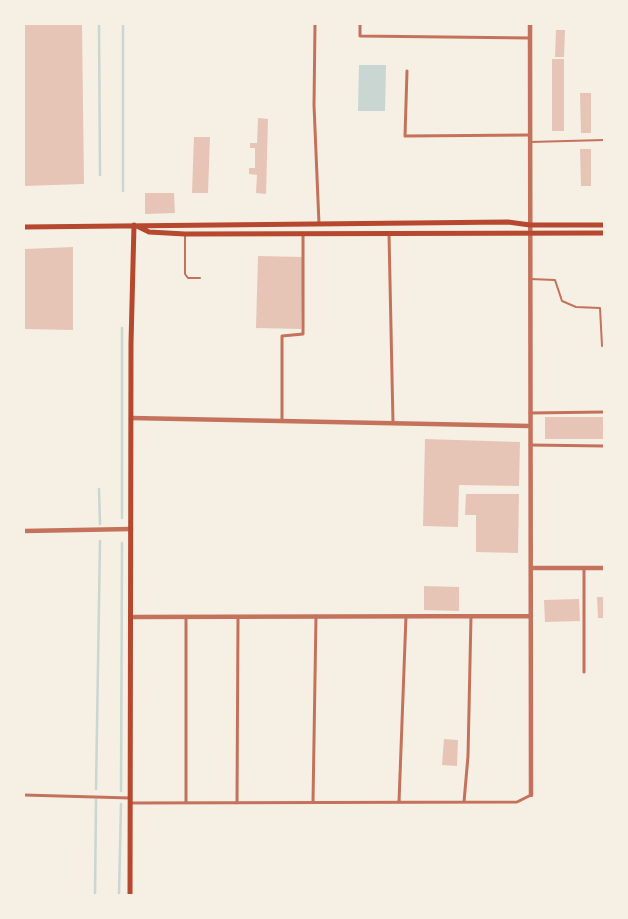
<!DOCTYPE html>
<style>
body{margin:0}
#map{position:relative;width:628px;height:919px;overflow:hidden;background:#f6efe4;font-family:"Asap Condensed",sans-serif}
canvas{display:block}
.frame{position:absolute;inset:0;border:25px solid #f6efe4;pointer-events:none}
</style>
<div id="map">
<canvas width="628" height="919"></canvas>
<div class="frame"></div>
</div>
<script>
const ctx = document.querySelector('canvas').getContext('2d');
ctx.lineJoin = 'round';
function fill(path, color) { ctx.fillStyle = color; ctx.fill(path, 'evenodd'); }
const shape = rows => new Path2D(rows.map(r => 'M' + r).join(''));
function strokePath(path, color, width, dash) { ctx.strokeStyle = color; ctx.lineWidth = width; ctx.lineCap = dash ? 'butt' : 'round'; ctx.setLineDash(dash || []); ctx.stroke(path); }
const water = shape([
 [359,65,386,65,385,111,358,111]
]);
const stream = shape([
 [99,24,100,175],
 [123,24,123,191],
 [99,489,100,524],
 [122,518,122,328],
 [96,789,100,541],
 [121,791,122,543],
 [95,895,96,800],
 [119,895,121,804]
]);
const building = shape([
 [24,24,82,24,84,184,24,186],
 [556,30,565,30,564,57,555,57],
 [552,59,564,59,564,131,552,131],
 [580,93,591,93,591,133,581,133],
 [258,118,268,119,266,194,256,193,257,175,249,174,249,168,255,168,255,148,250,148,250,143,257,143],
 [194,137,210,137,208,193,192,193],
 [580,149,591,149,591,186,581,186],
 [145,193,174,193,175,213,145,214],
 [73,247,73,330,24,329,24,249],
 [258,256,303,257,301,329,256,328],
 [545,417,604,417,604,439,545,439],
 [425,439,520,442,519,486,459,485,458,527,423,526],
 [466,494,519,494,518,553,476,552,476,515,465,515],
 [424,586,459,587,459,611,424,610],
 [597,597,604,597,604,618,598,618],
 [579,599,580,621,545,622,544,600],
 [444,739,458,740,457,766,442,765]
]);
const service = shape([
 [530,142,604,140],
 [185,236,185,274,188,278,200,278],
 [530,279,555,280,562,301,576,307,600,308,602,346]
]);
const minor = shape([
 [315,24,314,105,319,224],
 [360,24,360,36,530,38],
 [407,71,405,136,530,135],
 [389,234,393,423],
 [530,413,604,412],
 [282,421,282,336,303,334,303,234],
 [530,445,604,446],
 [186,617,186,803],
 [584,672,584,569],
 [24,795,130,798],
 [313,802,316,616],
 [399,802,406,616],
 [464,802,468,756,471,616],
 [130,803,517,802,531,795],
 [237,803,238,617]
]);
const tertiary = shape([
 [530,24,531,795],
 [131,418,530,426],
 [24,531,131,529],
 [531,568,604,568],
 [131,617,531,616]
]);
const secondary = shape([
 [137,226,149,232,185,234,604,233],
 [24,227,508,222,530,225,604,225],
 [130,895,131,343,134,225]
]);
fill(water, '#c9d6d2');
strokePath(stream, '#c9d6d2', 2.5);
fill(building, '#e6c5b7');
strokePath(service, '#c5725c', 2);
strokePath(minor, '#c5725c', 3);
strokePath(tertiary, '#c5725c', 4.5);
strokePath(secondary, '#b5482f', 5);
</script>
